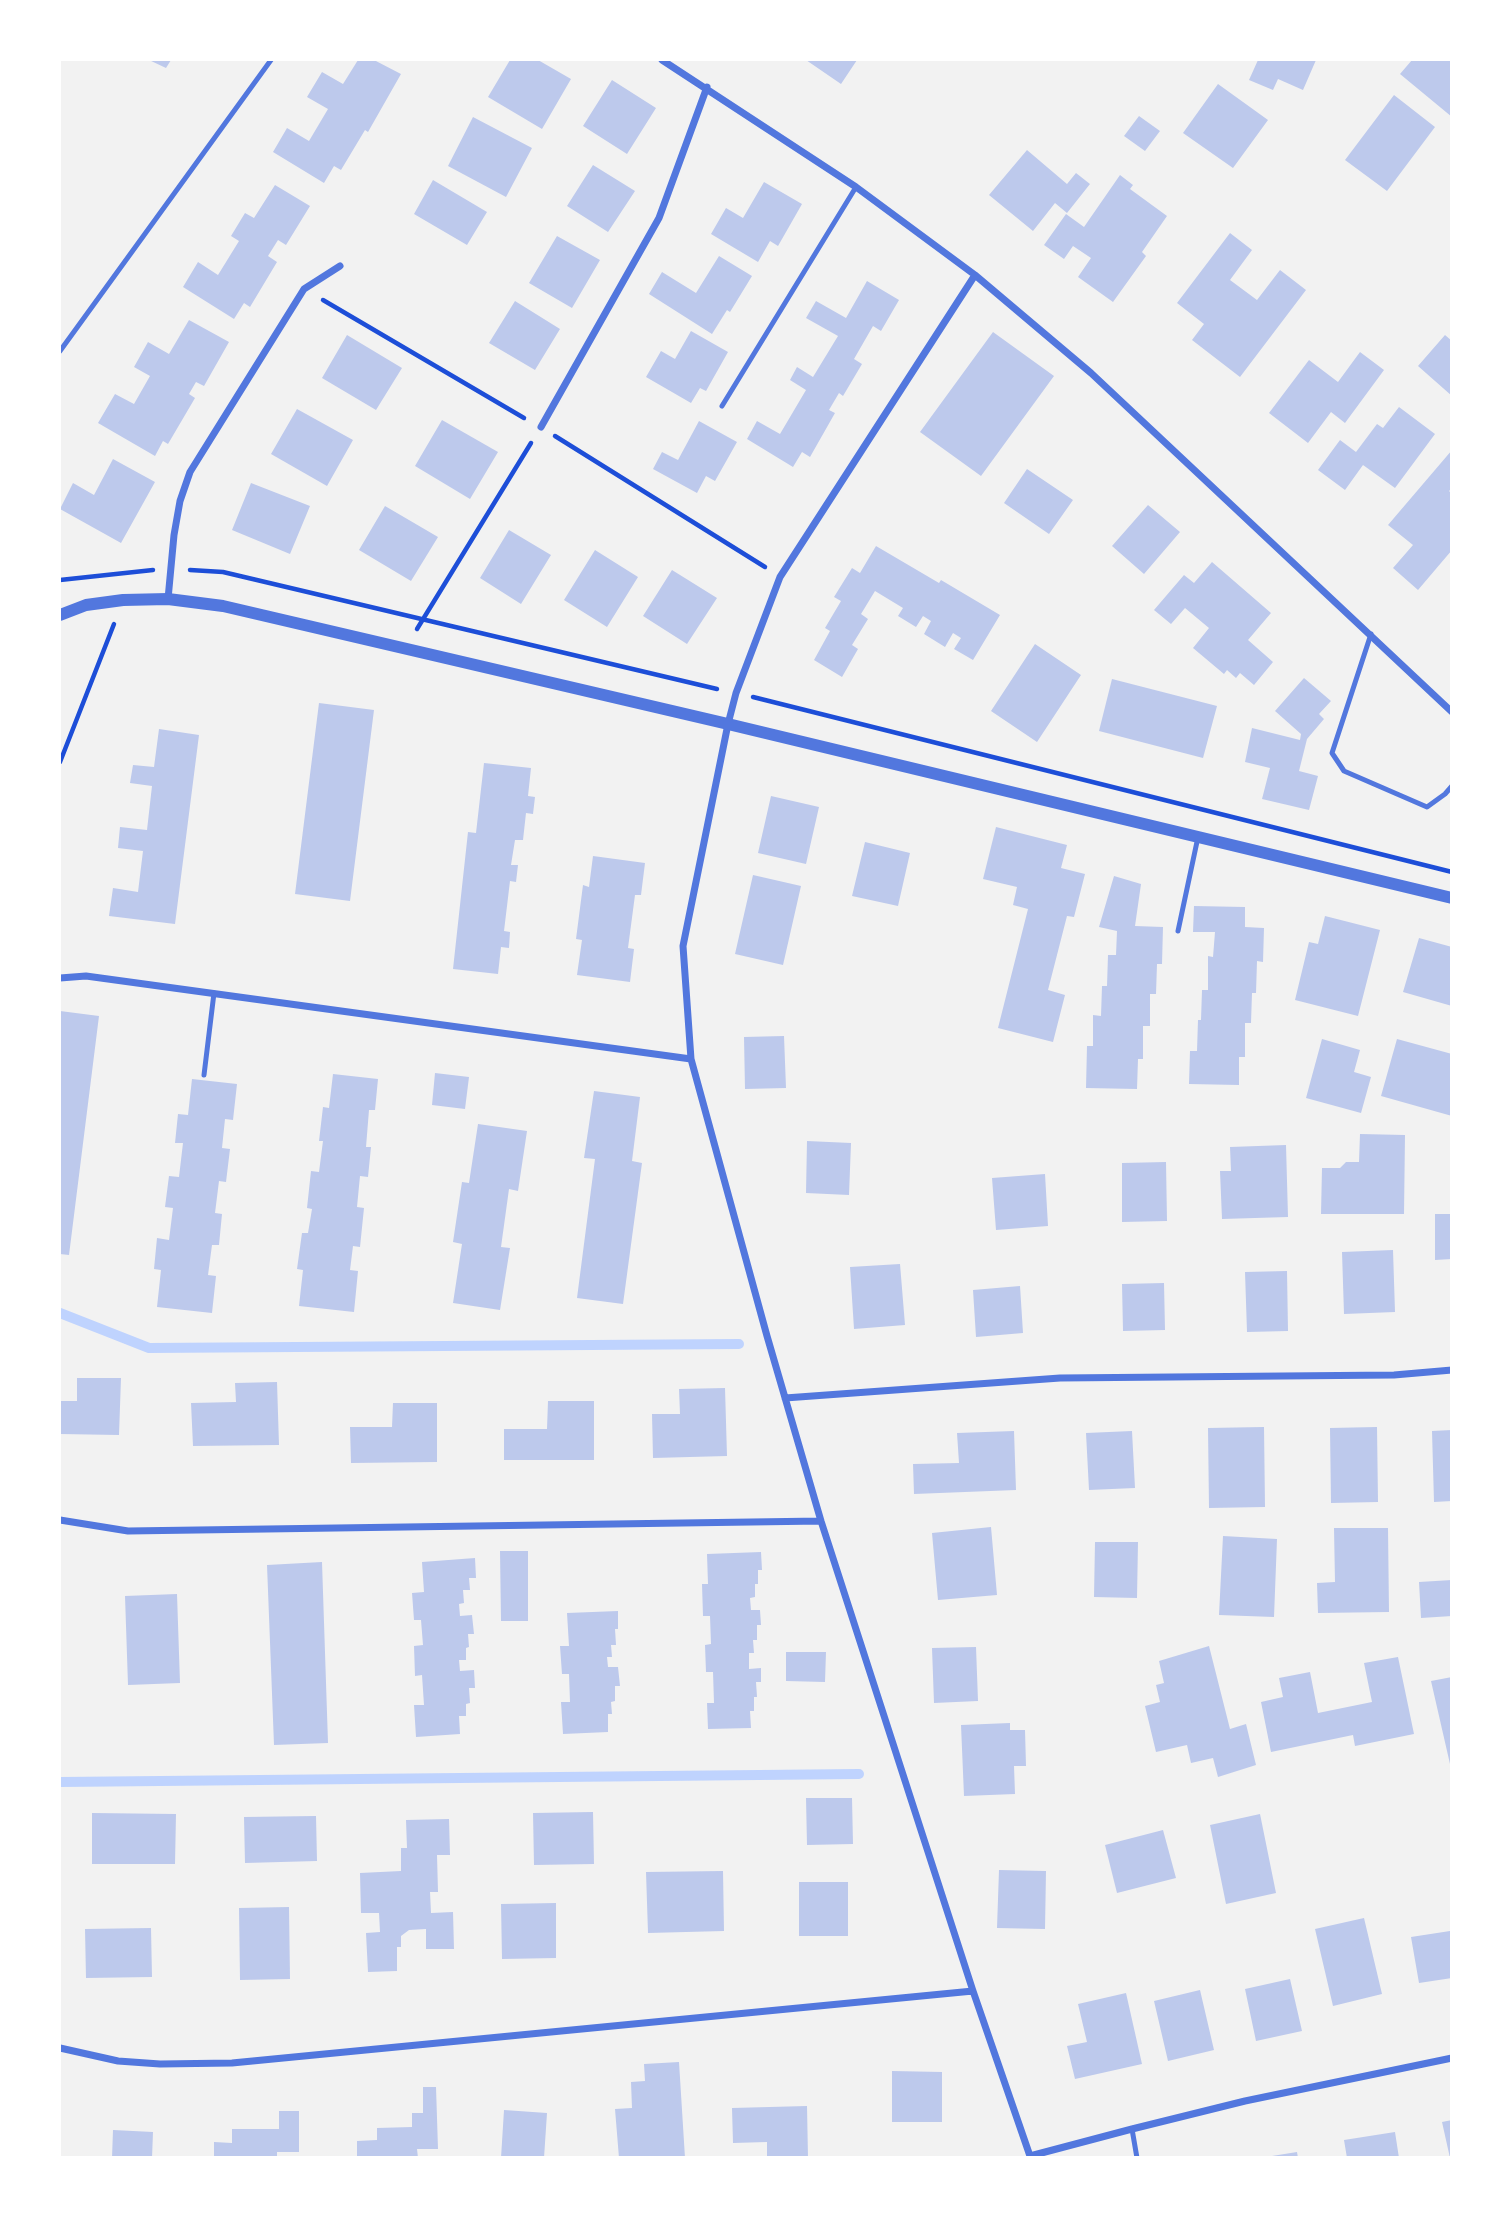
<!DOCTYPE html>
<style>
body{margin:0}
#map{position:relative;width:1511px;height:2217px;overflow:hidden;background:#f2f2f2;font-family:"Space Grotesk",sans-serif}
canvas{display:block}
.frame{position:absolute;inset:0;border:61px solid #fff;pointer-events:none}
</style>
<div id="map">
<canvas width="1511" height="2217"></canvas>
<div class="frame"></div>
</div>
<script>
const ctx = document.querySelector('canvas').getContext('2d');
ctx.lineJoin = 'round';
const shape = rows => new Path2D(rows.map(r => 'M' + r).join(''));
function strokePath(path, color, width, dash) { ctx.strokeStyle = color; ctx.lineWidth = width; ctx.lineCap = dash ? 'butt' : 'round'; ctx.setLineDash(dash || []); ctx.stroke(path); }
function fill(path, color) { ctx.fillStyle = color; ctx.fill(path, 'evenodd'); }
const stream = shape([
 [60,1313,149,1348,739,1344],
 [60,1782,859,1774]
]);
const building = shape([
 [149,60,171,60,166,68],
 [358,60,374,60,401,74,368,132,365,130,341,170,334,166,324,183,273,152,287,128,309,141,328,109,307,97,322,72,343,84],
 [510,60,538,60,571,79,542,129,488,97],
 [806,60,857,60,841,84],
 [1258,60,1316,60,1303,90,1278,79,1273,90,1249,80],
 [1412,60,1452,60,1452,117,1400,74],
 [612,80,656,108,627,154,583,126],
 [1218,84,1268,120,1233,168,1183,133],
 [1394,95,1435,127,1387,191,1345,160],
 [1139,116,1160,131,1145,151,1124,136],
 [473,117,532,148,506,197,448,166],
 [1027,150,1067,184,1076,173,1090,184,1067,213,1055,203,1033,231,989,195],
 [593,165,635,191,608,232,567,206],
 [1120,175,1133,185,1130,189,1167,216,1142,252,1146,256,1113,302,1078,277,1091,258,1073,246,1064,259,1044,245,1066,214,1084,227],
 [433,180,487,212,467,245,414,214],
 [764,182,802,204,778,246,770,241,758,262,711,234,726,208,743,218],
 [275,185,310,206,286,245,278,240,268,256,277,262,250,307,244,303,234,319,183,287,198,262,218,275,239,241,231,236,245,213,254,218],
 [1230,233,1252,250,1230,280,1257,300,1280,270,1306,290,1240,377,1192,340,1204,324,1177,303],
 [557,236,600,260,572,308,529,283],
 [719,256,752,276,730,312,727,310,712,334,649,294,662,272,696,293],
 [867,281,899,300,881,331,873,326,854,359,862,364,843,396,839,393,829,410,835,413,810,457,802,452,793,467,747,439,757,421,780,434,806,390,790,380,797,367,813,377,838,336,806,318,816,301,846,318],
 [515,301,560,329,535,370,489,343],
 [189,320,229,342,204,386,196,382,189,394,195,398,168,444,163,441,155,456,98,423,115,394,134,404,150,376,134,367,148,342,169,354],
 [691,331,728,352,706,391,700,388,691,403,646,377,661,351,675,359],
 [993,332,1054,376,981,476,920,432],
 [347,335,402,368,376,410,322,378],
 [1445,335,1452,341,1452,396,1418,366],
 [1360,352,1384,370,1345,423,1331,412,1308,443,1269,413,1309,360,1338,382],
 [1399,407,1435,434,1395,488,1363,465,1345,490,1318,470,1340,440,1356,452,1377,424,1383,428],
 [297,409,353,440,327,486,271,454],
 [442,420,498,452,470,499,415,466],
 [699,421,737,442,715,481,706,476,697,493,653,469,662,452,678,460],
 [1452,450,1452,488,1449,491,1452,494,1452,550,1418,590,1393,568,1413,545,1388,525],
 [113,459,155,482,121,543,60,509,73,483,94,495],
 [1027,469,1073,500,1049,534,1004,503],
 [251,483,310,506,290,554,232,530],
 [1148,505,1180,532,1144,574,1112,546],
 [385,506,438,537,411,581,359,550],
 [509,530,551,555,521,604,480,578],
 [876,546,939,583,941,580,1000,615,973,660,954,649,961,638,953,633,945,647,924,634,931,621,923,616,916,627,898,616,903,608,875,591,861,614,868,619,852,645,858,649,842,677,814,660,830,631,825,628,841,601,834,597,852,568,860,573],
 [595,550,638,577,607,627,564,600],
 [1212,562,1271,613,1248,640,1273,662,1254,685,1240,673,1236,678,1227,670,1224,674,1193,648,1209,628,1185,608,1171,624,1154,610,1184,575,1194,583],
 [672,570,717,598,687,644,643,616],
 [1035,644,1081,675,1037,742,991,711],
 [1304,678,1331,701,1319,714,1324,719,1307,739,1299,771,1318,776,1309,810,1262,799,1270,768,1245,762,1252,728,1300,740,1301,734,1275,711],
 [1112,679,1217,706,1203,758,1099,731],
 [319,703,374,710,350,901,295,894],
 [159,729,199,735,175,924,109,916,113,888,138,892,143,851,118,848,120,827,147,830,152,786,130,783,133,765,154,767],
 [484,763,531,768,528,796,535,797,533,814,526,813,523,840,515,840,511,865,518,865,516,882,510,881,504,931,510,932,509,948,501,947,498,974,453,969,468,832,476,833],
 [771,796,819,807,806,864,758,853],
 [996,827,1067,845,1061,868,1085,874,1074,917,1067,916,1048,990,1065,995,1053,1042,998,1028,1028,909,1013,905,1017,887,983,879],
 [865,842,910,853,898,906,852,896],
 [593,856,645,863,641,895,635,895,628,948,634,949,630,982,577,975,582,940,576,939,583,885,589,887],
 [753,875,801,886,783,965,735,954],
 [1114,876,1141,884,1135,926,1163,927,1162,964,1157,964,1156,994,1150,994,1150,1026,1143,1026,1143,1059,1138,1059,1137,1089,1086,1088,1087,1046,1093,1046,1093,1015,1101,1016,1102,986,1107,986,1108,955,1116,955,1117,931,1099,927],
 [1194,906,1245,907,1245,927,1264,928,1263,962,1257,961,1256,993,1252,993,1251,1023,1245,1023,1245,1057,1239,1057,1239,1085,1189,1084,1190,1051,1197,1051,1198,1020,1201,1020,1202,990,1208,990,1208,956,1213,957,1215,932,1193,932],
 [1325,916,1380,930,1358,1016,1295,1000,1309,942,1318,944],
 [1419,938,1452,947,1452,1006,1403,992],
 [60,1011,99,1016,69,1255,60,1254],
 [784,1036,786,1088,745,1089,744,1037],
 [1322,1039,1360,1050,1354,1072,1371,1077,1361,1113,1306,1098],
 [1397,1039,1452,1054,1452,1116,1381,1096],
 [435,1073,469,1077,465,1109,432,1105],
 [333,1074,378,1079,375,1110,369,1110,366,1147,371,1147,368,1177,360,1176,357,1207,364,1208,360,1247,353,1246,350,1270,358,1271,354,1312,299,1306,303,1270,297,1269,302,1233,308,1233,312,1209,307,1208,311,1171,319,1172,323,1141,319,1141,323,1107,329,1108],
 [192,1079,237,1084,233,1120,225,1119,222,1148,230,1149,226,1182,219,1181,215,1213,222,1214,219,1245,212,1245,208,1275,216,1276,212,1313,157,1307,161,1270,154,1269,157,1238,169,1240,173,1208,165,1207,169,1176,179,1177,183,1143,175,1143,178,1114,188,1115],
 [594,1091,640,1097,632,1161,642,1163,623,1304,577,1298,595,1159,584,1158],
 [478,1124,527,1131,518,1191,509,1189,501,1247,510,1248,500,1310,453,1303,462,1244,453,1242,462,1182,469,1183],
 [1360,1134,1405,1135,1404,1214,1321,1214,1322,1168,1340,1168,1346,1162,1359,1162],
 [807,1141,851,1143,849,1195,806,1193],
 [1286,1145,1288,1217,1222,1219,1220,1171,1231,1171,1230,1147],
 [1166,1162,1167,1221,1122,1222,1122,1163],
 [1045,1174,1048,1226,996,1230,992,1178],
 [1435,1214,1452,1214,1452,1259,1435,1260],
 [1393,1250,1395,1312,1344,1314,1342,1252],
 [900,1264,905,1325,854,1329,850,1267],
 [1287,1271,1288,1331,1247,1332,1245,1272],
 [1164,1283,1165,1330,1123,1331,1122,1284],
 [1020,1286,1023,1333,976,1337,973,1290],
 [77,1378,121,1378,119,1435,60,1434,60,1401,77,1401],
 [277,1382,279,1445,193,1446,191,1403,236,1402,235,1383],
 [725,1388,727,1456,653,1458,652,1414,680,1414,679,1389],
 [548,1401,594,1401,594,1460,504,1460,504,1429,547,1429],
 [393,1403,437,1403,437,1462,351,1463,350,1427,392,1427],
 [1264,1427,1265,1507,1209,1508,1208,1428],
 [1377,1427,1378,1502,1331,1503,1330,1428],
 [1452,1430,1452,1501,1434,1502,1432,1431],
 [1014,1431,1016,1490,914,1494,913,1464,959,1463,957,1433],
 [1132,1431,1135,1488,1089,1490,1086,1433],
 [991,1527,997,1595,938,1600,932,1533],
 [1334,1528,1388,1528,1389,1612,1318,1613,1317,1583,1335,1582],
 [1223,1536,1277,1539,1274,1617,1219,1615],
 [1095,1542,1138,1542,1137,1598,1094,1597],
 [500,1551,528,1551,528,1621,501,1621],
 [761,1552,762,1570,758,1570,758,1584,755,1584,755,1597,750,1598,751,1610,760,1610,761,1625,757,1625,757,1640,753,1640,754,1653,749,1653,749,1669,761,1668,761,1682,756,1682,757,1697,754,1697,754,1711,750,1711,751,1728,708,1729,707,1703,714,1703,713,1672,706,1672,705,1645,711,1644,710,1616,703,1616,702,1584,708,1584,707,1554],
 [475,1558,476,1578,469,1578,470,1590,463,1590,464,1603,459,1604,460,1616,472,1615,474,1634,468,1634,469,1647,466,1648,466,1660,459,1660,460,1671,474,1670,475,1688,469,1688,470,1703,466,1704,466,1716,459,1716,460,1734,416,1737,414,1705,424,1705,422,1675,415,1676,414,1646,423,1645,421,1620,414,1620,412,1593,424,1592,422,1562],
 [322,1562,328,1743,274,1745,267,1565],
 [1452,1580,1452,1616,1421,1618,1419,1582],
 [177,1594,180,1683,128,1685,125,1596],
 [618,1611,618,1629,615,1629,616,1645,611,1645,612,1657,607,1657,608,1667,618,1667,620,1686,615,1686,615,1701,611,1702,612,1714,608,1714,608,1732,563,1734,561,1702,570,1702,569,1674,562,1674,560,1646,569,1646,567,1613],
 [1209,1646,1230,1729,1246,1724,1256,1765,1218,1777,1213,1758,1191,1763,1187,1745,1156,1752,1145,1706,1160,1702,1156,1685,1164,1683,1159,1661],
 [976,1647,978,1701,934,1703,932,1648],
 [786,1652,826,1652,825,1682,786,1681],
 [1398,1657,1414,1734,1355,1746,1353,1735,1271,1752,1261,1702,1283,1697,1279,1678,1310,1672,1318,1713,1372,1702,1364,1663],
 [1452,1677,1452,1764,1450,1764,1431,1681],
 [1010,1723,1010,1730,1025,1730,1026,1766,1014,1766,1015,1794,964,1796,961,1725],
 [806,1798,852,1798,853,1844,807,1845],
 [593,1812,594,1864,534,1865,533,1813],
 [92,1813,176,1814,175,1864,92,1864],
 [1260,1814,1276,1893,1226,1904,1210,1825],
 [316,1816,317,1861,245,1863,244,1817],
 [449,1819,450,1855,437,1855,438,1892,430,1892,431,1913,453,1912,454,1949,426,1949,426,1929,409,1930,401,1936,401,1947,397,1947,397,1971,368,1972,366,1933,380,1932,379,1913,361,1913,360,1873,401,1871,401,1848,407,1848,406,1820],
 [1163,1830,1176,1878,1117,1893,1105,1845],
 [999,1870,1046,1871,1045,1929,997,1928],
 [723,1871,724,1931,648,1933,646,1872],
 [799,1882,848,1882,848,1936,799,1936],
 [556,1903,556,1958,502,1959,501,1904],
 [289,1907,290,1979,240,1980,239,1908],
 [1364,1918,1382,1994,1333,2006,1315,1929],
 [151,1928,152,1977,86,1978,85,1929],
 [1450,1931,1452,1978,1419,1983,1411,1937],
 [1290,1979,1302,2031,1256,2041,1245,1989],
 [1200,1990,1214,2050,1168,2061,1154,2001],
 [1126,1993,1142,2064,1075,2079,1067,2046,1087,2042,1078,2004],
 [679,2062,685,2158,619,2158,615,2109,632,2108,631,2082,645,2081,644,2064],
 [892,2071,942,2072,942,2122,892,2122],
 [423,2087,436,2087,438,2149,417,2149,418,2158,357,2158,357,2141,377,2140,377,2128,412,2127,412,2113,423,2113],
 [807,2106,808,2158,767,2158,767,2142,733,2143,732,2108],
 [504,2110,547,2113,544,2158,501,2158],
 [279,2111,299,2111,299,2152,277,2152,277,2158,214,2158,214,2142,232,2143,232,2129,279,2129],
 [1452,2120,1452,2158,1450,2158,1442,2122],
 [113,2130,153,2132,152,2158,112,2158],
 [1395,2132,1399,2158,1347,2158,1344,2140],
 [1297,2152,1298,2158,1272,2158,1272,2156]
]);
const path = shape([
 [323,300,524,418],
 [555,436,765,567],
 [190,570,223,572,717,689],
 [60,580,153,570],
 [417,629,531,443],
 [753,697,1452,872],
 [60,762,114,624]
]);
const service = shape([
 [60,351,271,60],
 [722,406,856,187],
 [1371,634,1332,753,1344,771,1427,807,1445,794,1452,786],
 [1178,931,1198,837],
 [204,1075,214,993],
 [1132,2129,1137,2158]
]);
const minor = shape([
 [662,60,856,187,975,275,1091,373,1452,712],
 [975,275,780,577,736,693,728,724,683,946,691,1059,767,1336,821,1521,973,1991,1030,2156],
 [541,427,659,218,707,87],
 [168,599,174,535,180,501,190,472,304,289,340,266],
 [60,978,86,976,691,1059],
 [785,1398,1060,1378,1394,1375,1452,1370],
 [60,1520,128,1531,821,1521],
 [60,2048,118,2061,160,2064,232,2063,973,1991],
 [1030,2156,1132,2129,1245,2101,1452,2058]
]);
const tertiary = shape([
 [60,615,86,605,123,600,168,599,223,606,728,724,1452,898]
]);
strokePath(stream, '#bfd3fe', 10);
fill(building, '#bdc9ec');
strokePath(path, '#1d4ed8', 4.5);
strokePath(service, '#5277de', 5);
strokePath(minor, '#5277de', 7);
strokePath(tertiary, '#5277de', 12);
</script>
